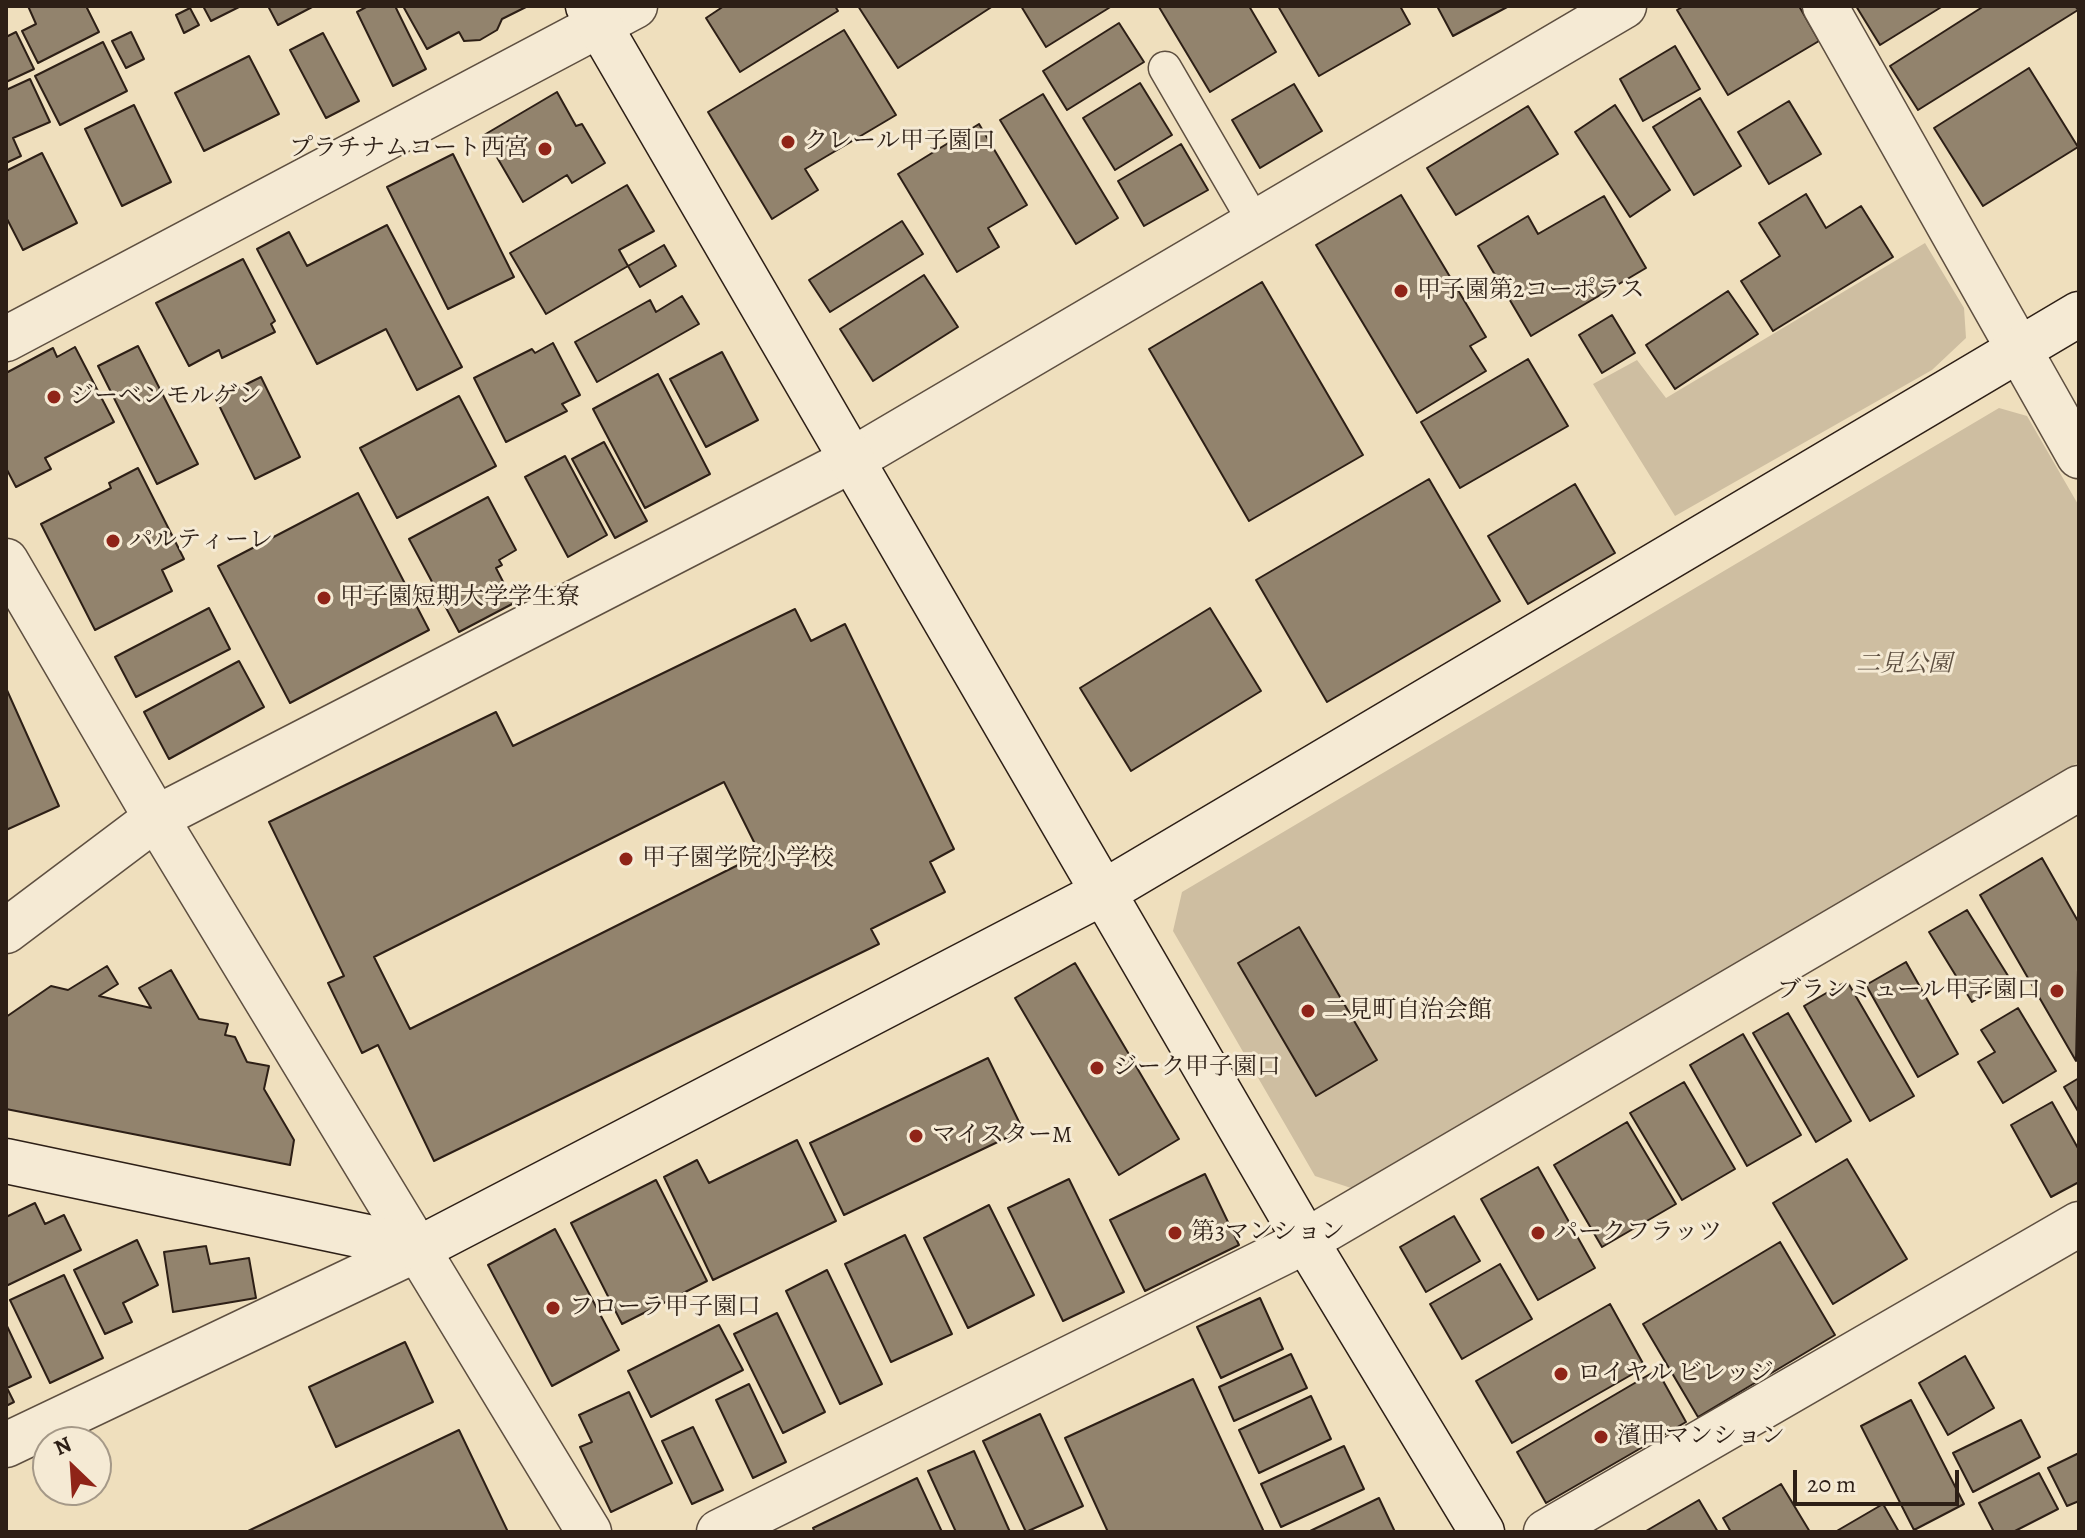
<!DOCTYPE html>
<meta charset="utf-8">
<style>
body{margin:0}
#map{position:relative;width:2085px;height:1538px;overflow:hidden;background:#efdfbd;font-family:Alegreya,serif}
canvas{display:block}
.frame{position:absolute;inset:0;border:8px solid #2d1f16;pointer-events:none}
.north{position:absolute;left:32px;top:1426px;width:80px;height:80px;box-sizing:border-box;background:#f5ead4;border:2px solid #a59988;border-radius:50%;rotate:335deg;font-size:22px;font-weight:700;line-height:32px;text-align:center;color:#2d1f16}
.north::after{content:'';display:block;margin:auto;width:28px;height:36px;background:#8f2418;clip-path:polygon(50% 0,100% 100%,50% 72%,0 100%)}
.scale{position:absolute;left:1793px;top:1470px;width:166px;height:36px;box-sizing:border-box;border:4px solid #2d1f16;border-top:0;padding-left:10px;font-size:24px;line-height:28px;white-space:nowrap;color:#2d1f16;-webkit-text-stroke:6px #f5ead4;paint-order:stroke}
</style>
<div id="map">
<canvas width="2085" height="1538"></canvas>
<div class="frame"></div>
<div class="north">N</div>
<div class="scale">20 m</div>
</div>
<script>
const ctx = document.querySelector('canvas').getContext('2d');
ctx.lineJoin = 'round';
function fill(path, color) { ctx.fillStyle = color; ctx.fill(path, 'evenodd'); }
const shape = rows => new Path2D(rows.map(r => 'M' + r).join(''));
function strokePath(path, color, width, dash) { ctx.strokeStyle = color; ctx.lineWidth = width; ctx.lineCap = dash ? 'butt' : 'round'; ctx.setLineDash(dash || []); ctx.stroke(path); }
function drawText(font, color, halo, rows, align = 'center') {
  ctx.font = font + ' Alegreya,"Noto Serif JP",serif'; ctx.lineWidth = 6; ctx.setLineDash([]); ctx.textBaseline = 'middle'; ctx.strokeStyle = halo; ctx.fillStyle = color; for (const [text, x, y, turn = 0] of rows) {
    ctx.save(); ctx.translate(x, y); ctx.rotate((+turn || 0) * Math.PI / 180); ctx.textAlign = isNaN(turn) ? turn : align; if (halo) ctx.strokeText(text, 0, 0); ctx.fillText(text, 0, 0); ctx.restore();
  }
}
const green = shape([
 [1925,243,1964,308,1966,338,1932,370,1675,516,1593,384,1637,360,1666,398],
 [1999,408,2027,416,2079,506,2079,762,1351,1188,1315,1176,1173,931,1182,892]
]);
const building = shape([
 [28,6,86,6,99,32,38,63,22,31,36,24,28,6],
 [203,6,241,6,211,21,203,6],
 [268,6,314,6,278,25,268,6],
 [368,6,395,6,426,69,393,86,357,12,368,6],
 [403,6,528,6,502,19,497,30,480,40,464,41,459,32,427,49,403,6],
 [724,6,835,6,838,11,740,72,706,18,724,6],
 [858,6,993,6,898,68,858,6],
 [1021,6,1112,6,1046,47,1021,6],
 [1249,6,1276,52,1210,92,1159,7,1249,6],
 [1278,6,1400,6,1410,24,1319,76,1278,6],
 [1437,6,1509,6,1453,36,1437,6],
 [1684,6,1799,6,1819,41,1728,95,1677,10,1684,6],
 [1856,6,1943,6,1880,45,1856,6],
 [1984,6,2075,6,2078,10,1918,110,1890,66,1984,6],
 [190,8,199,25,184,33,176,15,190,8],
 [1119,23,1144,62,1067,110,1043,71,1119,23],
 [844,30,896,115,805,169,818,190,772,219,708,112,844,30],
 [16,32,34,69,6,82,6,37,16,32],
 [131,32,144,59,126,68,112,41,131,32],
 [323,33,359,101,326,118,290,50,323,33],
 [103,42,127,91,60,125,35,76,103,42],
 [1675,46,1700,89,1643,121,1620,79,1675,46],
 [249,56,279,114,204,151,175,93,249,56],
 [2029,68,2078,147,1983,206,1934,128,2029,68],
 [30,79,50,122,13,138,21,156,6,163,6,90,30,79],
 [1140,83,1172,135,1115,170,1083,118,1140,83],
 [1294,84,1322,131,1260,168,1232,120,1294,84],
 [557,92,576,126,582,124,605,163,572,183,567,175,523,202,484,135,557,92],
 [1043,94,1118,218,1076,244,1000,120,1043,94],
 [1700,98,1741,166,1694,195,1653,127,1700,98],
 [1789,101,1821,154,1769,184,1738,132,1789,101],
 [134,105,171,182,122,206,85,129,134,105],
 [1615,105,1670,190,1630,217,1575,132,1615,105],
 [1528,106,1558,154,1456,215,1427,168,1528,106],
 [979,124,1027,205,988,228,999,247,957,272,898,174,979,124],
 [1181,144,1208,190,1144,226,1118,181,1181,144],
 [42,153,77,223,23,250,6,217,6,171,42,153],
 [453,154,514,277,448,309,387,187,453,154],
 [627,185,654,231,619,250,628,266,546,314,510,253,627,185],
 [1806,194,1826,228,1861,206,1893,257,1773,331,1741,281,1780,256,1759,223,1806,194],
 [1401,195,1486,337,1470,346,1486,371,1417,413,1316,245,1401,195],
 [1604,196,1646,268,1531,336,1478,246,1528,216,1538,234,1604,196],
 [902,221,923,254,830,312,809,280,902,221],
 [387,225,462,367,417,390,386,329,317,364,257,249,289,232,307,266,387,225],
 [664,245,676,266,640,287,628,266,664,245],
 [243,259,275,321,271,324,275,332,222,358,219,350,189,366,156,303,243,259],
 [924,275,958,327,873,381,840,329,924,275],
 [1262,282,1363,455,1249,521,1149,349,1262,282],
 [1728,291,1758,334,1675,389,1646,345,1728,291],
 [682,296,699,324,597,382,575,342,650,300,656,312,682,296],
 [1612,315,1635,353,1602,373,1579,335,1612,315],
 [553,343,580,395,562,404,567,411,506,442,474,378,532,349,535,353,553,343],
 [138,346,198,464,157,484,98,366,138,346],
 [75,347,114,422,45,458,51,469,16,487,6,468,6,373,53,348,57,357,75,347],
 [722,352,758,420,706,447,670,379,722,352],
 [1528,359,1568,426,1460,488,1421,422,1528,359],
 [658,374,710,474,645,508,593,409,658,374],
 [261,377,300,457,255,479,216,399,261,377],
 [459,396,496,466,397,518,360,448,459,396],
 [604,442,647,521,615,538,572,459,604,442],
 [565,456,607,535,568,557,525,477,565,456],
 [138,468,184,559,162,570,172,591,95,630,41,524,111,488,109,483,138,468],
 [1429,479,1500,601,1327,702,1256,580,1429,479],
 [1575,484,1615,553,1528,604,1488,536,1575,484],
 [358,493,429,630,290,703,218,566,358,493],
 [488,497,516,550,499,560,502,565,496,568,514,603,459,632,409,539,488,497],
 [209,608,230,649,136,697,115,657,209,608],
 [1210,608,1261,691,1131,771,1080,688,1210,608],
 [795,609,811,641,845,624,954,849,930,862,945,892,871,929,879,944,434,1161,378,1045,362,1053,328,983,344,976,269,822,496,712,513,746,795,609],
 [724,782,760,854,410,1029,374,957,724,782],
 [239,661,264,707,169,759,144,712,239,661],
 [6,688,59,806,6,830,6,688],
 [2042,858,2079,923,2076,1061,1980,895,2042,858],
 [1967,910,2010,979,1972,1002,1929,932,1967,910],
 [1299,927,1377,1060,1316,1096,1238,963,1299,927],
 [1906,962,1958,1054,1918,1077,1866,985,1906,962],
 [1075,963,1179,1139,1119,1175,1015,998,1075,963],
 [107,966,118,984,99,996,151,1008,139,988,171,970,199,1019,228,1024,225,1035,235,1037,247,1062,269,1066,264,1089,294,1140,290,1165,6,1109,6,1017,51,986,68,990,107,966],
 [1847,981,1914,1096,1870,1121,1804,1006,1847,981],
 [2018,1008,2056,1071,2003,1103,1978,1062,1995,1052,1981,1030,2018,1008],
 [1788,1013,1851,1121,1816,1142,1753,1033,1788,1013],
 [1743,1034,1801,1135,1747,1166,1690,1065,1743,1034],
 [988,1058,1023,1130,844,1215,810,1143,988,1058],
 [2079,1078,2079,1113,2064,1087,2079,1078],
 [1684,1082,1735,1169,1682,1200,1630,1113,1684,1082],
 [2052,1102,2079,1150,2079,1182,2051,1197,2011,1125,2052,1102],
 [1627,1122,1676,1204,1602,1247,1554,1165,1627,1122],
 [797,1140,836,1221,713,1280,664,1177,697,1160,709,1183,797,1140],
 [1847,1159,1907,1259,1833,1304,1773,1203,1847,1159],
 [1538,1167,1595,1268,1538,1300,1481,1199,1538,1167],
 [1205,1174,1239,1245,1145,1291,1110,1220,1205,1174],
 [1069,1179,1124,1292,1063,1321,1008,1208,1069,1179],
 [656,1180,707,1281,622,1324,571,1223,656,1180],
 [35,1203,45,1224,64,1215,81,1250,6,1286,6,1217,35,1203],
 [989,1205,1034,1295,968,1328,924,1238,989,1205],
 [1454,1216,1480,1261,1426,1292,1400,1247,1454,1216],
 [555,1229,619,1350,552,1386,488,1265,555,1229],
 [905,1235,952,1334,891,1362,845,1264,905,1235],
 [137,1240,158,1285,123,1303,132,1322,105,1334,74,1270,137,1240],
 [1780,1242,1835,1335,1698,1417,1643,1324,1780,1242],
 [206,1246,210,1264,249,1258,256,1298,173,1312,164,1252,206,1246],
 [1500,1264,1532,1319,1462,1359,1430,1304,1500,1264],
 [827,1270,882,1384,840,1404,786,1291,827,1270],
 [64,1275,103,1358,50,1383,10,1300,64,1275],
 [1260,1298,1283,1349,1221,1378,1197,1327,1260,1298],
 [1610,1304,1645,1367,1512,1443,1476,1381,1610,1304],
 [777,1313,825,1412,783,1433,734,1334,777,1313],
 [6,1324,31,1377,7,1388,14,1402,6,1406,6,1324],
 [719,1325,743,1370,651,1417,628,1371,719,1325],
 [405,1342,433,1402,336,1447,309,1387,405,1342],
 [1291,1354,1307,1388,1234,1421,1219,1387,1291,1354],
 [1965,1356,1994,1408,1948,1435,1919,1383,1965,1356],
 [1657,1370,1686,1422,1546,1503,1517,1452,1657,1370],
 [1193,1379,1264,1532,1108,1532,1065,1438,1193,1379],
 [749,1384,786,1462,753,1478,716,1400,749,1384],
 [629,1392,672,1483,611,1512,580,1447,592,1442,579,1415,629,1392],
 [1311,1396,1331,1439,1259,1473,1239,1430,1311,1396],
 [1911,1400,1964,1504,1914,1530,1861,1426,1911,1400],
 [1040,1414,1083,1506,1026,1532,983,1441,1040,1414],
 [2021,1420,2040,1457,1973,1492,1953,1453,2021,1420],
 [693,1427,723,1490,692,1504,662,1441,693,1427],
 [459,1430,508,1532,246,1532,459,1430],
 [1344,1446,1364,1489,1281,1527,1261,1484,1344,1446],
 [974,1451,1010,1532,956,1532,928,1471,974,1451],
 [2079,1453,2079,1501,2067,1506,2048,1468,2079,1453],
 [2039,1473,2058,1509,2013,1532,1994,1532,1979,1503,2039,1473],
 [917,1478,942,1532,815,1532,813,1528,917,1478],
 [1781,1484,1810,1532,1731,1532,1723,1518,1781,1484],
 [1379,1498,1395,1532,1308,1532,1379,1498],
 [1699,1500,1718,1532,1646,1531,1699,1500],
 [1883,1504,1899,1532,1835,1532,1883,1504]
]);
const lane = shape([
 [1165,68,1255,223]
]);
const street = shape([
 [1825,6,2079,456],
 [6,339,635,6],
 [6,561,156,818,589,1532],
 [6,931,156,818,850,461,1624,6],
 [6,1445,420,1248],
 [719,1532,1306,1241,2079,788],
 [1546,1532,2079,1224]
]);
const secondary = shape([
 [588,6,1306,1241,1482,1532],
 [6,1161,420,1248,1104,892,2079,314]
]);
const markers = [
 [788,142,8,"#8f2418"],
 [545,149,8,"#8f2418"],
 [1401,291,8,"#8f2418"],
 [54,397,8,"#8f2418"],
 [113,541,8,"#8f2418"],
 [324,598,8,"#8f2418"],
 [626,859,8,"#8f2418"],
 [2057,991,8,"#8f2418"],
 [1308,1011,8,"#8f2418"],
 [1097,1068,8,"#8f2418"],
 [916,1136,8,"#8f2418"],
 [1175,1233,8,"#8f2418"],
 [1538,1233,8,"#8f2418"],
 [553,1308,8,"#8f2418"],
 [1561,1374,8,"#8f2418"],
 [1601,1437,8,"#8f2418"]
];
const poiNames = [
 ["クレール甲子園口",804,142],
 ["プラチナムコート西宮",529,149,"right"],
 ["甲子園第2コーポラス",1417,291],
 ["ジーベンモルゲン",70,397],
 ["パルティーレ",129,541],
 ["甲子園短期大学学生寮",340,598],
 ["甲子園学院小学校",642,859],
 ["ブランミュール甲子園口",2041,991,"right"],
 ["二見町自治会館",1324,1011],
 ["ジーク甲子園口",1113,1068],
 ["マイスターM",932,1136],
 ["第3マンション",1191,1233],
 ["パークフラッツ",1554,1233],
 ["フローラ甲子園口",569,1308],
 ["ロイヤル ビレッジ",1577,1374],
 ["濱田マンション",1617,1437]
];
const parkNames = [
 ["二見公園",1904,665]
];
fill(green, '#cebea1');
fill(building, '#92836d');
strokePath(building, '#2d1f16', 2);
strokePath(lane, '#5e4f40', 35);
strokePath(street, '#5e4f40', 47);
strokePath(secondary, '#2d1f16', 47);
strokePath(lane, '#f5ead4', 32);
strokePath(street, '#f5ead4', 44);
strokePath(secondary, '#f5ead4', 44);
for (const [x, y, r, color] of markers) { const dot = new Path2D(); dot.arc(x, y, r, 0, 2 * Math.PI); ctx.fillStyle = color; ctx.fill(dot); strokePath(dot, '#f5ead4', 3); }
drawText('24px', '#2d1f16', '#f5ead4', poiNames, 'left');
drawText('italic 24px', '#5d4f40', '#f5ead4', parkNames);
</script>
